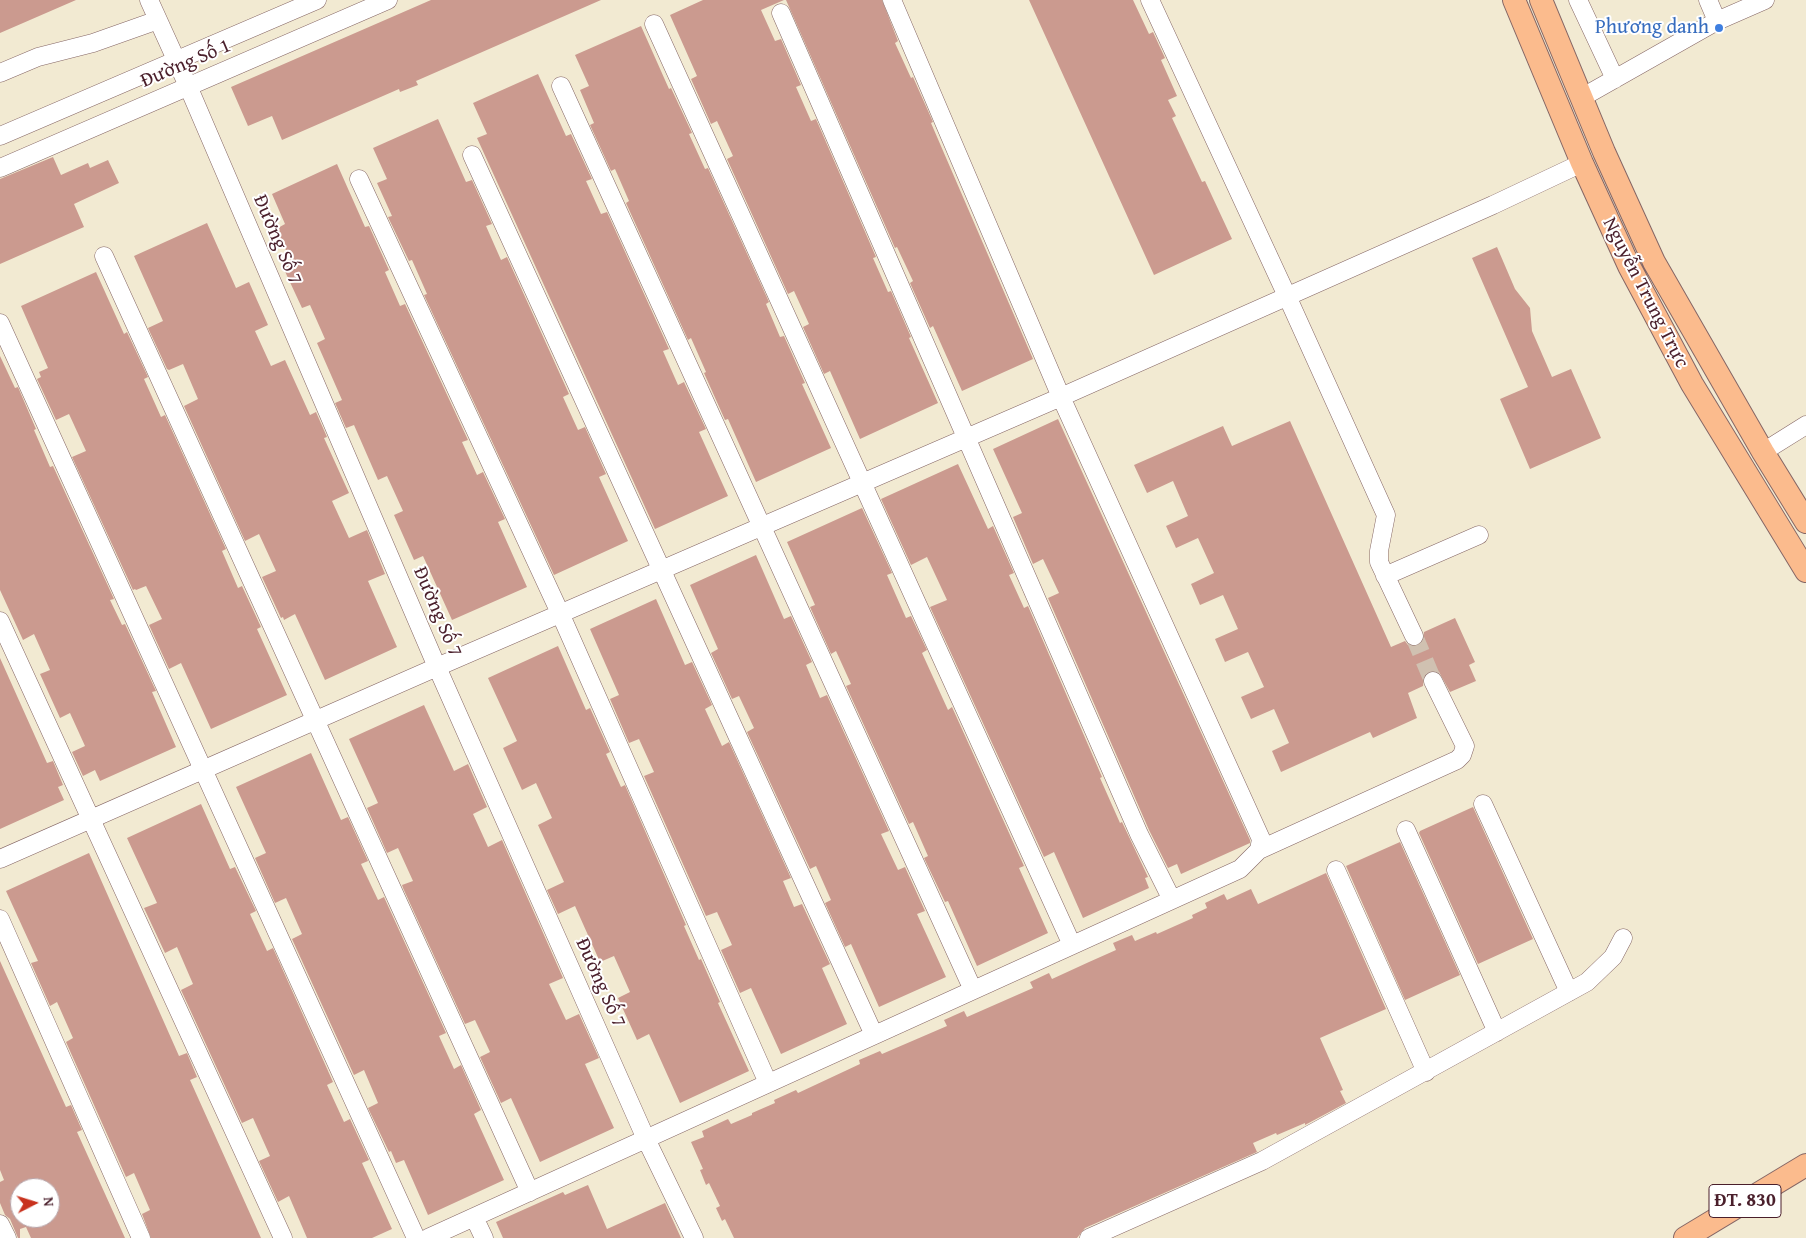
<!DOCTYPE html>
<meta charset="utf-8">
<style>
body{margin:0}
#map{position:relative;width:1806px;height:1238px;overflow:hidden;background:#f2ead2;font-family:"Gentium Book Plus",serif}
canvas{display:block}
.north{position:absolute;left:10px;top:1178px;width:50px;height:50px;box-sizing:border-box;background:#fff;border:1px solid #b7a5aa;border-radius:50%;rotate:85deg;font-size:14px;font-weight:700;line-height:20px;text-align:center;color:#4a1f2b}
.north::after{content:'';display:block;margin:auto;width:18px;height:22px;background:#c8321e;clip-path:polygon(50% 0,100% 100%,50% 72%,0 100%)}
</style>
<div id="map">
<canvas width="1806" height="1238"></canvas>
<div class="north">N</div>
</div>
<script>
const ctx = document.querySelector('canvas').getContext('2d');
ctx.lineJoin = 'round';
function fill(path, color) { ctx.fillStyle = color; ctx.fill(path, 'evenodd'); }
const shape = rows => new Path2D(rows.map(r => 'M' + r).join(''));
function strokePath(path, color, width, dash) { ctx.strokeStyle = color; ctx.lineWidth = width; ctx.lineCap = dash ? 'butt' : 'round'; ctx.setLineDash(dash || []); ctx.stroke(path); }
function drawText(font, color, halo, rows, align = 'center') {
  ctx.font = font + ' "Gentium Book Plus",serif'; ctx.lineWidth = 4; ctx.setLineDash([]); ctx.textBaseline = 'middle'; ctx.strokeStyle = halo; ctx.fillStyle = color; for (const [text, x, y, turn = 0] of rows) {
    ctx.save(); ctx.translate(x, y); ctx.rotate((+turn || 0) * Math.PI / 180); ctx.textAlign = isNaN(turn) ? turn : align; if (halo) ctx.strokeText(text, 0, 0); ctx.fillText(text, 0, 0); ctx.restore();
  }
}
const building = shape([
 [0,0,76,0,0,33],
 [431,0,601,0,416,81,418,85,400,92,399,89,282,140,272,116,248,126,231,87],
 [703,0,784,0,761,10,775,41,781,39,801,85,796,87,811,121,816,119,876,257,873,258,888,292,891,291,911,337,909,338,938,403,860,439,830,371,824,374,803,327,809,324,794,291,788,294,727,159,733,156,717,121,711,124,691,79,697,76,670,15],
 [786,0,882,0,898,41,895,43,911,78,913,77,933,122,931,123,1033,359,962,391,933,326,930,328,910,283,913,281,897,247,895,248],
 [1029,0,1133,0,1149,34,1153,32,1165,58,1161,60,1177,96,1168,100,1176,116,1172,118,1202,182,1205,181,1232,239,1154,275],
 [641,26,669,89,671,88,692,133,689,134,705,169,708,168,769,302,766,304,780,337,784,336,805,383,802,384,831,448,756,482,728,419,725,420,704,373,706,372,691,338,688,340,626,203,629,201,615,169,611,171,590,125,594,123,580,90,589,86,575,55],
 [538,74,566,136,571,134,592,179,586,181,601,214,607,212,669,349,663,351,678,385,684,382,706,429,699,432,728,496,655,529,477,138,487,134,473,103],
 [438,119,466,182,472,180,492,224,486,226,501,260,507,257,569,394,563,397,578,430,585,427,606,474,599,477,628,541,554,575,424,295,427,294,412,260,409,261,388,217,392,216,377,183,387,179,373,148],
 [53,157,61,175,88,163,90,168,108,160,119,183,74,204,84,227,0,264,0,179],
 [337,164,365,227,369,226,389,270,385,272,400,306,405,304,468,440,462,442,477,475,483,472,505,519,498,522,527,587,452,620,423,556,414,560,394,515,403,511,387,476,378,480,354,425,346,428,335,403,342,400,317,343,325,339,310,305,302,308,282,265,291,261,276,229,285,224,272,194],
 [207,223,236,288,249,282,268,325,255,331,271,366,285,360,310,415,316,412,327,437,324,438,349,493,332,501,349,538,367,530,385,574,368,581,397,647,325,680,295,614,284,620,283,617,281,618,262,577,276,571,259,534,245,541,184,406,198,399,183,364,169,370,167,369,148,328,163,321,134,256],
 [1497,247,1515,289,1530,308,1532,331,1552,377,1571,369,1601,438,1530,469,1500,399,1528,387,1472,258],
 [96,272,124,334,127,332,148,377,144,379,161,417,165,415,226,549,222,551,238,588,242,586,261,627,257,629,287,695,211,729,181,663,169,669,149,625,162,619,146,586,136,590,135,589,133,590,72,457,86,451,69,414,56,420,37,379,41,377,39,372,48,368,21,306],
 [0,356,15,388,18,387,36,429,34,430,50,467,53,466,114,599,110,600,122,625,125,624,156,691,152,692,176,747,100,781,95,770,83,776,72,752,85,746,70,713,60,718,40,674,50,670,34,634,23,640,0,590],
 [1058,419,1250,840,1250,843,1181,874,1177,864,1168,868,1149,830,1048,598,1059,593,1043,559,1033,564,1013,517,1022,513,993,449],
 [1290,421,1391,647,1405,641,1408,645,1418,646,1423,642,1424,632,1455,618,1475,662,1469,665,1476,681,1450,692,1439,672,1434,670,1429,671,1424,676,1423,686,1408,693,1417,718,1373,738,1370,732,1281,772,1272,751,1289,743,1274,709,1251,719,1241,697,1264,687,1248,652,1225,662,1215,639,1238,629,1223,595,1200,605,1191,584,1214,573,1198,538,1176,548,1166,526,1188,516,1173,481,1147,493,1134,465,1223,426,1232,446],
 [958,464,988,529,993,526,1014,573,1009,575,1024,608,1028,606,1102,777,1100,778,1120,823,1122,822,1148,877,1145,878,1149,888,1083,918,1054,852,1044,857,930,607,947,600,927,557,911,565,881,499],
 [862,508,892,573,887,575,906,618,911,616,927,650,922,653,948,710,952,707,1024,866,1019,868,1048,933,977,966,948,901,945,902,924,858,928,856,913,822,909,824,846,686,851,684,836,651,831,654,810,607,815,605,787,542],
 [756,555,784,619,791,616,812,662,806,665,820,698,827,695,889,831,881,834,898,870,905,867,925,911,917,914,946,977,879,1007,851,944,845,947,825,903,831,900,816,866,810,869,747,732,754,728,739,696,732,699,711,653,718,649,690,585],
 [656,599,685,665,692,662,712,705,705,709,722,746,729,742,791,878,783,881,794,907,802,904,830,964,822,968,847,1024,781,1054,751,988,740,993,721,950,732,945,717,912,706,916,644,776,654,772,639,739,629,743,610,699,619,695,590,629],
 [558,646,586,710,590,708,610,752,606,754,621,787,625,785,686,925,684,926,699,960,701,959,720,1002,718,1003,749,1071,680,1103,649,1034,637,1040,618,998,630,992,614,956,600,962,575,906,558,914,547,890,564,882,538,825,552,818,536,783,522,790,503,748,517,741,488,678],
 [0,658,47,763,53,761,63,785,58,787,64,800,0,829],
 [424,705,454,771,468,764,487,807,473,814,488,847,502,840,563,978,549,984,566,1020,579,1014,599,1058,585,1064,614,1128,540,1162,511,1098,501,1103,480,1057,490,1052,475,1020,465,1024,403,888,402,885,413,881,398,848,387,853,367,808,378,803,349,739],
 [311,753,341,820,348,817,368,861,361,864,378,900,384,897,446,1033,439,1036,454,1069,461,1065,481,1110,474,1114,504,1180,428,1215,404,1160,396,1163,391,1151,389,1152,368,1108,378,1103,364,1070,354,1075,353,1073,292,939,302,934,286,898,275,903,255,858,266,853,236,787],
 [201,804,230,869,235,867,256,911,250,914,267,951,273,948,333,1082,327,1085,344,1122,350,1119,369,1160,362,1163,392,1229,372,1238,307,1238,289,1196,278,1202,259,1161,270,1156,253,1118,242,1123,181,990,193,984,177,947,165,953,144,908,157,903,127,838],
 [1473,807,1533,939,1478,964,1419,833,1420,831],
 [1400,842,1460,975,1405,1000,1346,866],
 [89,853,179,1056,187,1053,197,1077,190,1080,261,1238,151,1238,142,1214,150,1210,134,1173,126,1177,66,1042,73,1038,57,1002,50,1006,31,963,38,961,6,891],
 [1326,873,1386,1009,1320,1038,1343,1090,1340,1091,1346,1103,1305,1125,1305,1123,1277,1135,1276,1133,1253,1143,1257,1152,1085,1228,1077,1238,734,1238,725,1219,722,1221,716,1208,720,1206,709,1183,706,1185,700,1170,703,1169,691,1142,704,1137,702,1131,728,1119,731,1124,752,1115,752,1113,775,1103,774,1100,796,1090,798,1093,860,1064,859,1060,880,1051,882,1054,947,1026,944,1020,964,1011,967,1017,1033,988,1030,982,1049,973,1052,979,1089,962,1116,950,1113,943,1132,935,1135,941,1156,932,1157,934,1193,918,1192,915,1207,908,1205,903,1224,894,1227,900,1251,889,1258,904],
 [0,961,66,1107,71,1105,82,1130,77,1132,125,1238,31,1238,26,1227,20,1229,20,1238,18,1238,10,1219,5,1215,0,1203,0,1182,4,1180,0,1170],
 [20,1188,50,1188,50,1218,20,1218],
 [588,1185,607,1229,665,1203,681,1238,503,1238,496,1222,563,1192,565,1195]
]);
const minorTunnel = shape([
 [1414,636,1433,681]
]);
const minor = shape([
 [149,0,188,86,437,667,646,1139,694,1238],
 [1150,0,1287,296,1386,515,1379,551,1379,562,1414,636],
 [1578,0,1615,79],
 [1708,0,1717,21],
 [781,13,1139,834,1172,900],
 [654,24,1072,945],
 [0,73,38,57,93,43,158,20],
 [561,86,973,990],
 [1581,98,1717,21,1765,0],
 [0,136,317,0],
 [472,155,874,1035],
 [0,168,388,0],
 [359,179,560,613,768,1083],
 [104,256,530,1192],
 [0,323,416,1238],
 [1763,452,1806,425],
 [1385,576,1479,535],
 [0,621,283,1238],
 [1483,804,1569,992],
 [1406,830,1497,1032],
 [1259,850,1457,760,1462,755,1465,746,1433,681],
 [0,859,437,667,1061,397,1493,205,1582,163],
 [1336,870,1426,1072],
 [0,919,141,1238],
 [474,1217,484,1238],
 [0,1224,7,1238],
 [428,1238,1240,869,1259,850,1261,839,1061,397,892,0],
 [1089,1238,1262,1161,1587,982,1613,957,1623,938]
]);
const major = shape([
 [1514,0,1582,163,1629,266,1692,384,1806,571],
 [1541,0,1604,152,1654,262,1763,452,1806,522],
 [1685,1238,1806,1165]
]);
const markers = [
 [1719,28,5,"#3f7fe0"]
];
const shields = [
 [1745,1201,72]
];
const shieldNames = [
 ["ĐT. 830",1745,1201]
];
const shopNames = [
 ["Phương danh",1709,28]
];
const streetNames = [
 ["Đường Số 1",186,64,-23],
 ["Đường Số 7",277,240,67],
 ["Nguyễn Trung Trực",1645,293,63],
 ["Đường Số 7",437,612,67],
 ["Đường Số 7",600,983,66]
];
fill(building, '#cb9a8f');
strokePath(minorTunnel, '#d0c1b1', 18, [18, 9]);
strokePath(minor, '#856665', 19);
strokePath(major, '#856665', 24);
strokePath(minor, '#fff', 18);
strokePath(major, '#fbbb8d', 22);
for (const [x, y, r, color] of markers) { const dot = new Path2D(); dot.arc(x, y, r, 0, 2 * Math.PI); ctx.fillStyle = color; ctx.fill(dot); strokePath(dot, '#fff', 2); }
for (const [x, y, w] of shields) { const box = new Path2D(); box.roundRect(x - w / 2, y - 16.5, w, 33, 4); ctx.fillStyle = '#fff'; ctx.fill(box); strokePath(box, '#4a1f2b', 1); }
drawText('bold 19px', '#4a1f2b', null, shieldNames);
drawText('20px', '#366cbe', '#fff', shopNames, 'right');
drawText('20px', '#4a1f2b', '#fff', streetNames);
</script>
